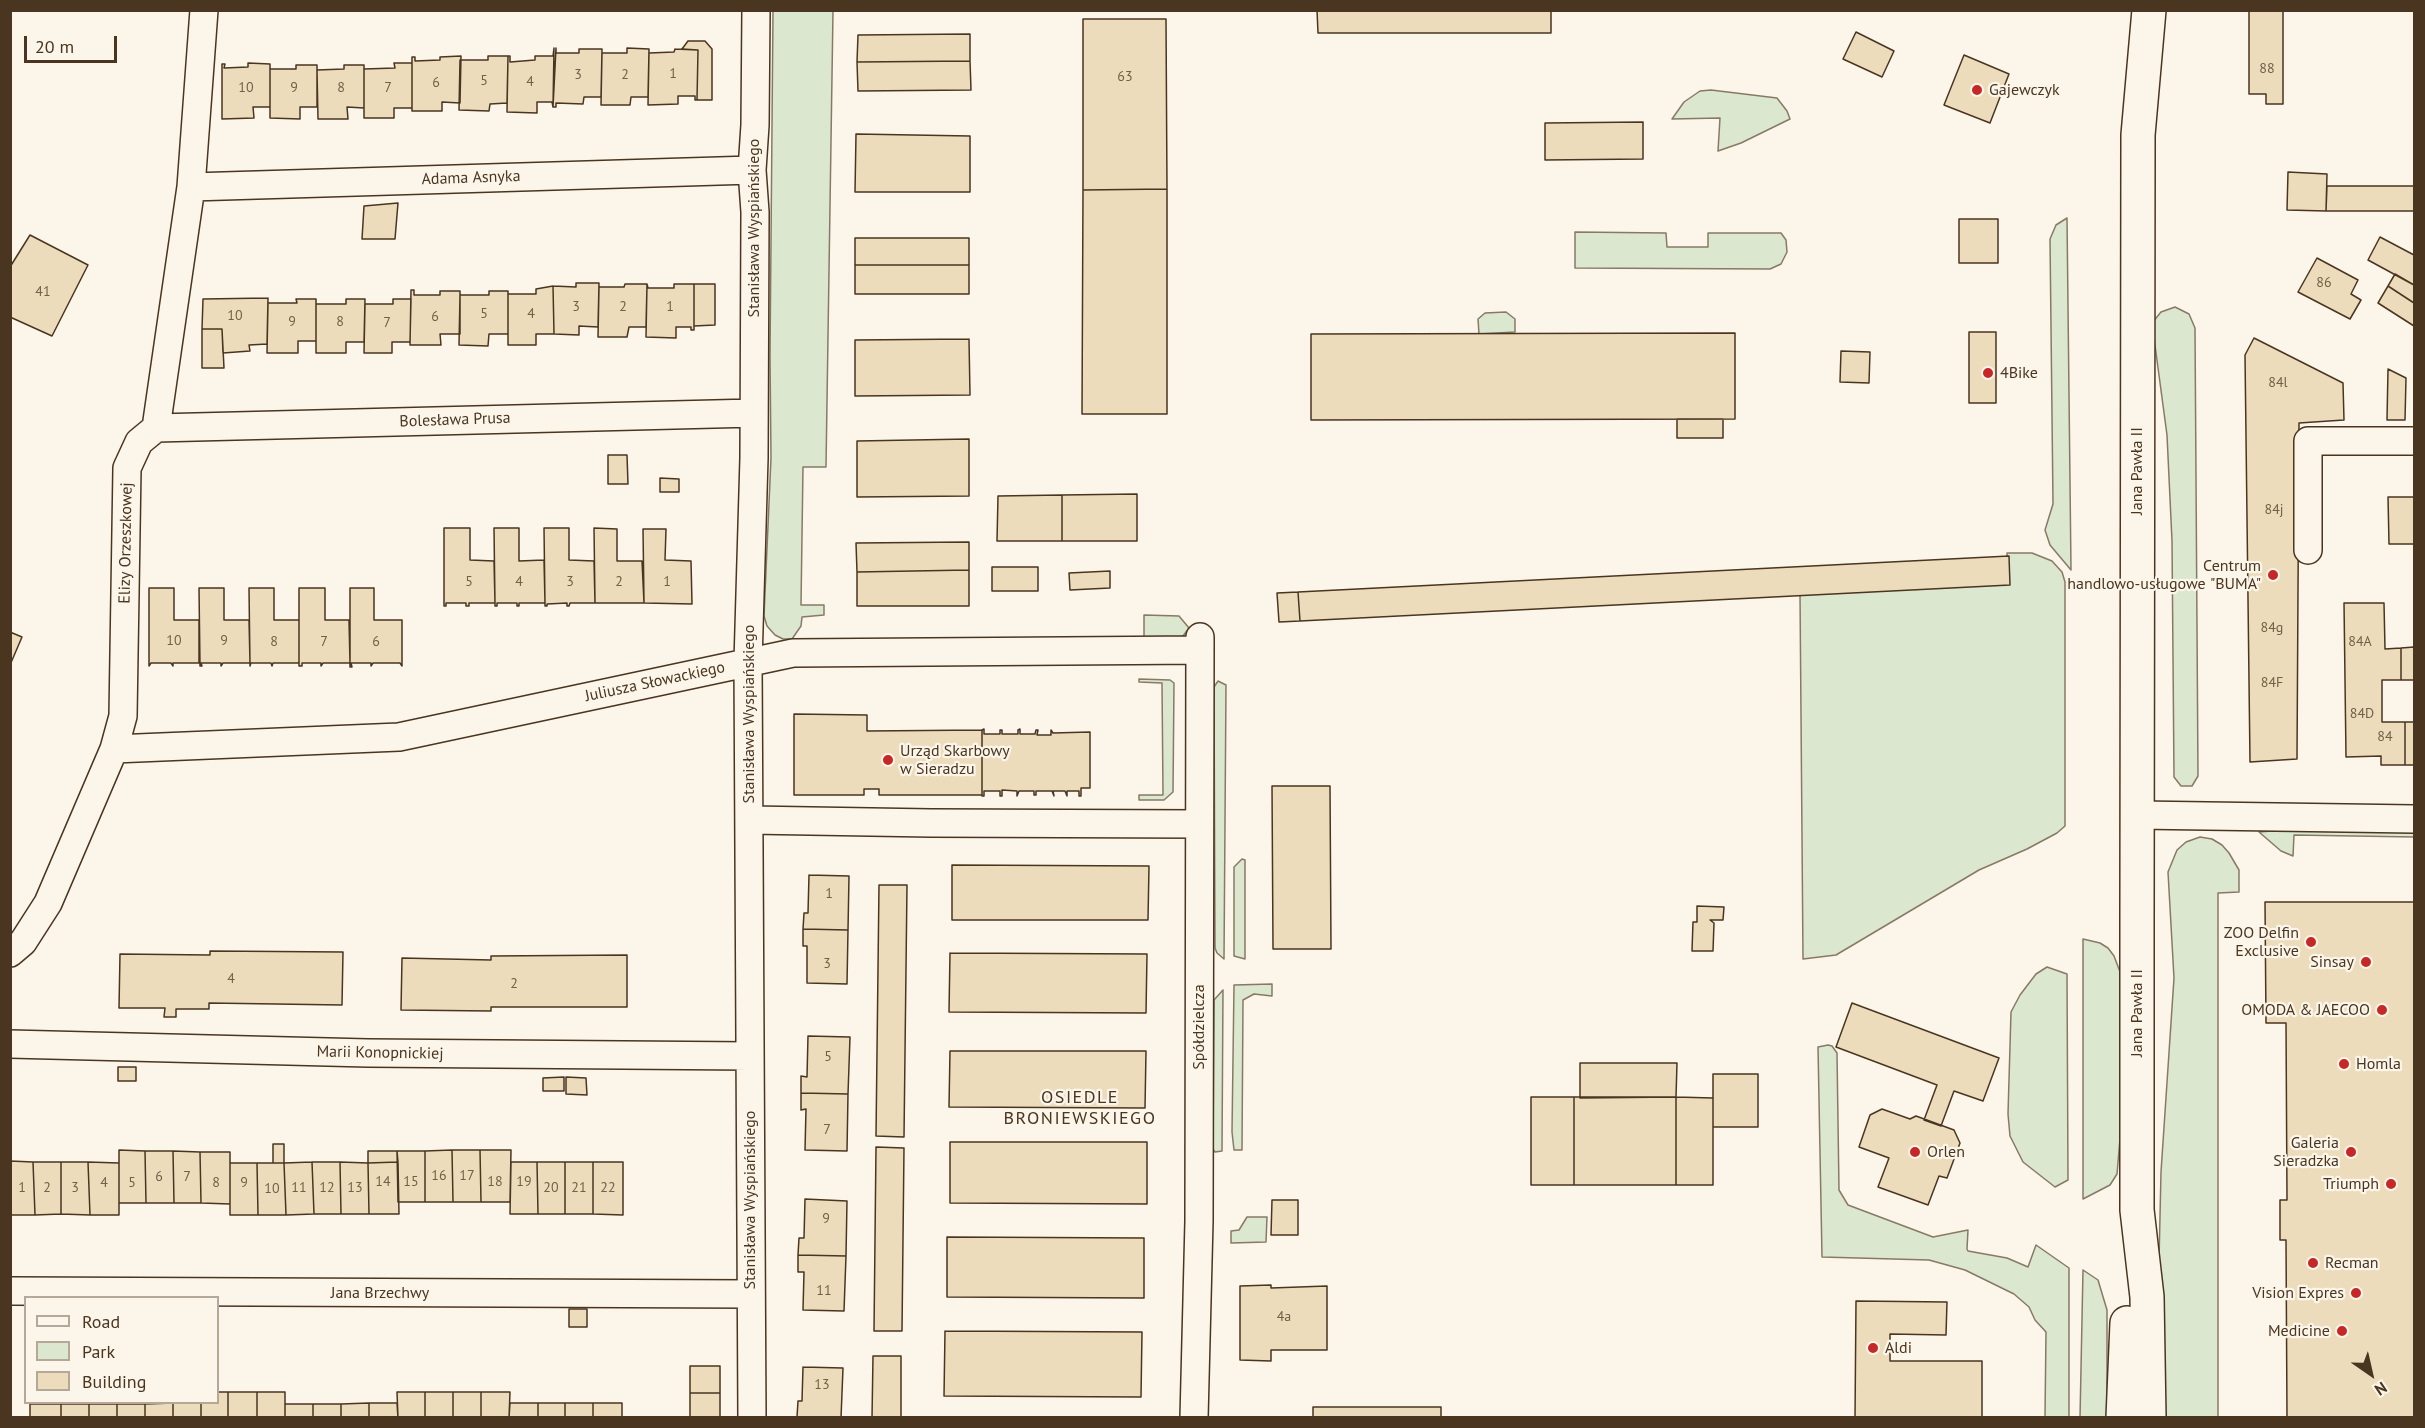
<!DOCTYPE html>
<meta charset="utf-8">
<style>
body{margin:0}
#map{position:relative;width:2425px;height:1428px;overflow:hidden;background:#fbf6e9;font-family:"PT Sans",sans-serif}
canvas{display:block}
.frame{position:absolute;inset:0;border:12px solid #4a3520;pointer-events:none}
.legend{position:absolute;left:24px;top:1296px;width:195px;height:108px;box-sizing:border-box;background:#fbf6e9;border:2px solid #b4a999;margin:0;padding:8px 10px;list-style:none;font-size:18px;color:#4a3520}
.legend li{display:flex;align-items:center;gap:12px;height:30px}
.legend b{width:30px;border:2px solid #b4a999}
.north{position:absolute;left:2341px;top:1344px;width:60px;height:60px;-webkit-text-stroke:4px #fbf6e9;paint-order:stroke;rotate:146deg;font-size:16px;font-weight:700;line-height:24px;text-align:center;color:#4a3520}
.north::after{content:'';display:block;margin:auto;width:21px;height:27px;background:#4a3520;clip-path:polygon(50% 0,100% 100%,50% 72%,0 100%)}
.scale{position:absolute;left:24px;top:36px;width:93px;height:27px;box-sizing:border-box;border:3px solid #4a3520;border-top:0;padding-left:8px;font-size:18px;line-height:21px;white-space:nowrap;color:#4a3520;-webkit-text-stroke:4px #fbf6e9;paint-order:stroke}
</style>
<div id="map">
<canvas width="2425" height="1428"></canvas>
<div class="frame"></div>
<ul class="legend">
<li><b style="height:8px;background:#fbf6e9"></b>Road</li>
<li><b style="height:16px;background:#dce7d0"></b>Park</li>
<li><b style="height:16px;background:#ecdcbc"></b>Building</li>
</ul>
<div class="north">N</div>
<div class="scale">20 m</div>
</div>
<script>
const ctx = document.querySelector('canvas').getContext('2d');
ctx.lineJoin = 'round';
function fill(path, color) { ctx.fillStyle = color; ctx.fill(path, 'evenodd'); }
const shape = rows => new Path2D(rows.map(r => 'M' + r).join(''));
function strokePath(path, color, width, dash) { ctx.strokeStyle = color; ctx.lineWidth = width; ctx.lineCap = dash ? 'butt' : 'round'; ctx.setLineDash(dash || []); ctx.stroke(path); }
function drawText(font, color, halo, rows, align = 'center') {
  ctx.font = font + ' "PT Sans",sans-serif'; ctx.lineWidth = 4.5; ctx.setLineDash([]); ctx.textBaseline = 'middle'; ctx.strokeStyle = halo; ctx.fillStyle = color; for (const [text, x, y, turn = 0] of rows) {
    ctx.save(); ctx.translate(x, y); ctx.rotate((+turn || 0) * Math.PI / 180); ctx.textAlign = isNaN(turn) ? turn : align; if (halo) ctx.strokeText(text, 0, 0); ctx.fillText(text, 0, 0); ctx.restore();
  }
}
const green = shape([
 [773,11,833,11,826,467,803,467,801,605,824,605,824,615,802,617,801,626,792,639,783,639,775,635,767,626,764,616,771,458,770,357,773,11],
 [1711,90,1777,98,1787,111,1790,119,1741,143,1718,151,1720,118,1672,119,1684,102,1700,91,1711,90],
 [2067,218,2071,570,2050,545,2045,530,2053,504,2050,239,2056,225,2067,218],
 [1575,232,1666,233,1667,247,1708,247,1708,233,1781,233,1786,240,1787,252,1781,264,1770,269,1575,268,1575,232],
 [2175,307,2189,314,2195,328,2198,776,2192,786,2181,786,2174,777,2172,541,2167,435,2152,323,2161,312,2175,307],
 [1506,312,1515,319,1515,332,1479,334,1478,319,1485,313,1506,312],
 [2007,553,2032,553,2052,561,2062,572,2065,582,2065,826,2057,833,2027,849,1979,870,1836,955,1803,959,1800,594,2008,580,2007,553],
 [1144,615,1179,616,1189,628,1183,636,1175,639,1144,639,1144,615],
 [1139,679,1170,680,1174,683,1173,792,1164,800,1139,800,1139,795,1163,795,1162,683,1139,682,1139,679],
 [1218,681,1226,685,1224,959,1217,953,1215,948,1214,687,1218,681],
 [2312,828,2414,829,2414,837,2294,835,2293,856,2281,851,2259,832,2312,828],
 [2200,837,2212,839,2222,845,2229,853,2239,870,2239,892,2218,893,2218,1417,2160,1418,2157,1350,2161,1172,2174,978,2168,872,2177,850,2186,842,2200,837],
 [1242,859,1245,860,1245,959,1234,956,1234,867,1242,859],
 [2083,939,2100,943,2108,948,2114,956,2122,977,2122,1115,2117,1174,2110,1185,2083,1199,2083,939],
 [2047,967,2067,974,2068,1180,2055,1187,2023,1162,2010,1136,2008,1114,2011,1012,2020,995,2036,974,2047,967],
 [1272,984,1272,996,1254,994,1243,1000,1242,1150,1234,1150,1232,1132,1234,985,1272,984],
 [1223,990,1222,1151,1215,1152,1213,1149,1214,1000,1223,990],
 [1828,1045,1832,1046,1837,1053,1839,1190,1848,1205,1933,1237,1968,1230,1967,1249,1968,1251,2007,1258,2028,1267,2036,1245,2069,1268,2069,1417,2045,1417,2046,1332,2035,1320,2029,1307,2014,1294,1965,1270,1929,1260,1822,1257,1818,1047,1828,1045],
 [1247,1217,1267,1217,1266,1242,1231,1243,1231,1231,1239,1230,1247,1217],
 [2083,1270,2098,1280,2107,1310,2107,1417,2080,1418,2083,1270]
]);
const building = shape([
 [1317,10,1551,10,1551,33,1318,33,1317,10],
 [2249,10,2283,10,2283,104,2266,104,2266,94,2249,94,2249,10],
 [1083,19,1166,19,1167,189,1083,190,1083,19],
 [1856,32,1894,51,1882,77,1843,59,1856,32],
 [970,34,970,61,857,62,858,35,970,34],
 [688,41,705,41,712,49,712,100,697,100,698,50,682,49,688,41],
 [554,48,553,107,552,102,537,102,537,113,507,112,508,56,510,56,510,62,535,60,535,56,553,56,554,48],
 [556,48,556,53,579,53,579,49,602,49,601,97,584,97,583,104,556,103,556,107,553,107,556,48],
 [627,48,649,49,648,97,631,97,630,105,601,105,602,53,627,53,627,48],
 [675,49,698,50,697,100,695,100,695,96,678,96,678,104,648,105,649,53,674,52,675,49],
 [1964,55,2009,74,1990,123,1944,105,1964,55],
 [461,56,460,103,442,102,442,111,412,111,412,57,415,57,415,61,440,60,440,57,461,56],
 [488,56,508,56,507,103,490,104,489,111,459,110,460,60,488,60,488,56],
 [970,61,971,90,858,91,857,62,970,61],
 [248,63,270,64,270,107,253,107,254,118,222,119,222,64,225,64,224,68,248,67,248,63],
 [394,63,412,63,412,108,394,108,394,118,364,118,364,69,395,68,394,63],
 [296,65,317,65,317,107,300,107,300,119,270,118,270,69,296,69,296,65],
 [344,65,364,65,364,108,347,107,348,119,318,119,317,70,344,69,344,65],
 [1643,122,1643,159,1545,160,1545,123,1643,122],
 [856,134,970,136,970,192,855,192,856,134],
 [2288,172,2327,174,2326,211,2287,210,2288,172],
 [2327,186,2414,186,2414,211,2326,211,2327,186],
 [1167,189,1167,414,1082,414,1083,190,1167,189],
 [398,203,395,239,362,239,364,206,398,203],
 [1959,219,1998,219,1998,263,1959,263,1959,219],
 [30,235,88,265,52,336,10,317,10,267,30,235],
 [2380,237,2414,255,2414,285,2368,260,2380,237],
 [855,238,969,238,969,265,855,265,855,238],
 [2317,258,2358,280,2351,294,2361,300,2350,319,2298,292,2317,258],
 [855,265,969,265,969,294,855,294,855,265],
 [2395,274,2414,285,2414,303,2388,286,2395,274],
 [576,283,599,283,598,327,579,326,579,335,554,334,553,286,576,287,576,283],
 [625,284,647,284,646,327,629,327,627,337,598,337,599,287,624,287,625,284],
 [647,284,648,288,674,288,674,284,694,284,694,330,691,330,691,327,676,327,676,338,646,337,647,284],
 [694,284,715,284,715,325,694,326,694,284],
 [553,286,554,334,536,334,536,345,508,345,508,294,536,294,536,289,553,286],
 [2388,286,2414,303,2414,330,2414,326,2378,303,2388,286],
 [411,290,414,290,414,295,440,295,440,291,460,291,460,334,440,334,441,345,410,345,411,290],
 [489,291,508,291,508,334,489,334,488,346,459,345,460,295,489,295,489,291],
 [268,298,267,344,249,345,250,351,223,353,222,329,202,329,203,299,268,298],
 [296,299,316,299,316,341,298,341,298,353,267,353,268,303,297,303,296,299],
 [346,299,365,299,364,342,346,342,346,353,316,353,316,304,346,304,346,299],
 [393,299,411,299,410,342,392,342,392,353,364,353,365,304,393,304,393,299],
 [202,329,222,329,224,368,202,368,202,329],
 [1969,332,1996,332,1996,403,1969,403,1969,332],
 [1735,333,1735,419,1311,420,1311,334,1735,333],
 [2254,338,2343,383,2344,420,2299,423,2297,759,2250,762,2245,355,2254,338],
 [969,339,970,395,855,396,855,340,969,339],
 [1841,351,1870,352,1869,383,1840,382,1841,351],
 [2388,369,2406,378,2405,420,2387,420,2388,369],
 [1677,419,1723,419,1723,438,1677,438,1677,419],
 [969,439,969,496,857,497,857,441,969,439],
 [608,455,627,455,628,484,608,484,608,455],
 [660,478,679,479,679,492,660,492,660,478],
 [1137,494,1137,541,1062,541,1062,495,1137,494],
 [1062,495,1062,541,997,541,998,496,1062,495],
 [2388,497,2414,497,2414,544,2389,544,2388,497],
 [444,528,470,528,470,560,494,561,495,603,469,603,469,606,466,606,466,603,446,603,446,606,444,606,444,528],
 [494,528,519,528,519,561,544,560,545,603,519,603,519,606,517,606,517,603,497,603,497,606,495,606,494,528],
 [544,528,569,528,569,560,594,561,595,603,570,603,569,606,567,606,567,603,547,604,547,606,545,606,544,528],
 [594,528,617,529,617,561,642,561,644,603,595,603,594,528],
 [643,529,666,529,665,560,691,561,692,604,644,603,643,529],
 [969,542,969,570,857,572,856,543,969,542],
 [2009,556,2010,585,1300,621,1298,592,2009,556],
 [992,567,1038,567,1038,591,992,591,992,567],
 [969,570,969,606,857,606,857,572,969,570],
 [1110,571,1110,588,1070,590,1069,573,1110,571],
 [149,588,174,588,174,620,199,620,199,663,173,663,173,666,171,663,151,663,149,666,149,588],
 [199,588,224,588,224,620,249,620,250,663,223,663,221,666,221,663,201,663,202,666,200,666,199,588],
 [249,588,274,588,274,620,299,620,299,663,273,663,272,666,271,663,251,663,250,666,249,588],
 [299,588,325,588,325,620,349,620,350,663,323,663,321,666,321,663,302,663,302,666,299,666,299,588],
 [350,588,374,588,374,620,402,620,402,666,400,663,373,663,371,666,371,663,351,663,352,667,350,667,350,588],
 [1298,592,1300,621,1279,622,1277,593,1298,592],
 [2344,603,2384,603,2385,649,2401,648,2401,680,2382,680,2382,722,2405,722,2405,765,2381,765,2381,756,2346,757,2344,603],
 [10,632,22,637,10,665,10,632],
 [2414,647,2414,680,2401,680,2401,648,2414,647],
 [794,714,867,715,867,731,982,730,982,795,879,795,879,789,864,789,864,795,794,795,794,714],
 [2405,722,2414,722,2414,765,2405,765,2405,722],
 [984,729,984,734,1000,734,1000,730,1002,730,1002,734,1018,734,1018,730,1020,729,1020,734,1035,734,1036,730,1038,730,1037,735,1051,735,1051,730,1053,733,1090,732,1090,788,1081,788,1081,796,1079,796,1079,791,1067,791,1067,796,1065,791,1053,791,1054,796,1052,791,1036,791,1036,795,1034,795,1034,791,1019,791,1017,796,1017,791,1002,790,1002,796,1000,796,1000,791,984,791,984,796,982,796,982,730,984,729],
 [1272,786,1330,786,1331,949,1273,949,1272,786],
 [952,865,1149,866,1148,920,952,920,952,865],
 [809,875,849,876,848,930,803,929,804,913,808,913,809,875],
 [879,885,907,885,904,1137,876,1136,879,885],
 [2265,902,2414,902,2414,1418,2287,1418,2286,1240,2280,1240,2280,1200,2287,1200,2286,1023,2266,1023,2265,902],
 [1697,906,1724,907,1723,920,1710,920,1714,923,1713,951,1692,951,1693,922,1697,922,1697,906],
 [803,929,848,930,847,984,807,983,807,946,803,946,803,929],
 [210,951,343,952,342,1005,209,1003,209,1009,176,1009,176,1017,164,1017,165,1008,119,1008,120,954,210,955,210,951],
 [950,953,1147,954,1146,1013,949,1012,950,953],
 [627,955,627,1007,491,1007,491,1011,401,1010,402,958,491,960,491,956,627,955],
 [1852,1003,1999,1058,1983,1101,1954,1091,1941,1126,1924,1120,1937,1085,1836,1047,1852,1003],
 [808,1036,850,1037,848,1094,801,1093,801,1076,807,1077,808,1036],
 [950,1051,1146,1051,1145,1108,949,1107,950,1051],
 [1580,1063,1677,1063,1676,1097,1580,1098,1580,1063],
 [118,1067,136,1067,136,1081,118,1081,118,1067],
 [1713,1074,1758,1074,1758,1127,1713,1127,1713,1074],
 [564,1077,564,1091,543,1091,543,1078,564,1077],
 [566,1077,586,1078,587,1095,566,1094,566,1077],
 [801,1093,848,1094,847,1151,805,1150,806,1109,801,1110,801,1093],
 [1531,1097,1574,1097,1574,1185,1531,1185,1531,1097],
 [1574,1097,1676,1097,1676,1185,1574,1185,1574,1097],
 [1676,1097,1713,1098,1713,1185,1676,1185,1676,1097],
 [1882,1109,1910,1119,1916,1116,1954,1130,1960,1143,1947,1178,1939,1176,1928,1205,1878,1187,1889,1158,1859,1147,1870,1115,1882,1109],
 [950,1142,1147,1142,1147,1204,950,1203,950,1142],
 [273,1144,284,1144,284,1163,273,1163,273,1144],
 [876,1147,904,1148,902,1331,874,1331,876,1147],
 [119,1150,145,1151,146,1203,119,1203,119,1150],
 [452,1150,480,1150,481,1202,453,1202,452,1150],
 [452,1150,453,1202,425,1202,425,1151,452,1150],
 [480,1150,511,1150,510,1202,481,1202,480,1150],
 [145,1151,173,1151,174,1203,146,1203,145,1151],
 [173,1151,200,1152,201,1203,174,1203,173,1151],
 [368,1151,397,1151,398,1162,368,1163,368,1151],
 [397,1151,425,1151,425,1202,398,1202,397,1151],
 [200,1152,230,1152,230,1204,201,1203,200,1152],
 [10,1161,33,1162,35,1215,10,1215,10,1161],
 [33,1162,61,1162,61,1214,35,1215,33,1162],
 [61,1162,88,1162,90,1215,61,1214,61,1162],
 [88,1162,119,1163,119,1215,90,1215,88,1162],
 [312,1162,340,1162,341,1214,314,1214,312,1162],
 [312,1162,314,1214,286,1215,284,1163,312,1162],
 [340,1162,368,1163,369,1214,341,1214,340,1162],
 [398,1162,399,1214,369,1214,368,1163,398,1162],
 [511,1162,537,1162,538,1214,510,1214,511,1162],
 [537,1162,565,1162,565,1214,538,1214,537,1162],
 [565,1162,593,1162,593,1214,565,1214,565,1162],
 [593,1162,623,1162,623,1215,593,1214,593,1162],
 [230,1163,257,1163,258,1215,230,1215,230,1163],
 [257,1163,284,1163,286,1215,258,1215,257,1163],
 [805,1199,847,1201,846,1256,798,1255,799,1238,804,1238,805,1199],
 [1272,1200,1298,1200,1298,1235,1271,1235,1272,1200],
 [947,1237,1144,1238,1144,1298,947,1297,947,1237],
 [798,1255,846,1256,844,1311,803,1310,804,1272,798,1272,798,1255],
 [1271,1285,1271,1288,1327,1286,1327,1350,1271,1350,1271,1361,1240,1360,1240,1286,1271,1285],
 [1856,1301,1947,1302,1946,1335,1890,1334,1890,1361,1982,1361,1982,1418,1855,1418,1856,1301],
 [569,1309,587,1309,587,1327,569,1327,569,1309],
 [945,1331,1142,1332,1141,1397,944,1396,945,1331],
 [873,1356,901,1356,901,1418,872,1418,873,1356],
 [690,1366,720,1366,720,1393,690,1393,690,1366],
 [803,1367,843,1368,841,1418,797,1417,798,1401,802,1401,803,1367],
 [218,1392,228,1392,228,1418,201,1418,201,1402,218,1402,218,1392],
 [228,1392,257,1392,257,1418,228,1418,228,1392],
 [257,1392,285,1392,285,1418,257,1418,257,1392],
 [397,1392,425,1392,425,1418,398,1418,397,1392],
 [425,1392,453,1392,453,1418,425,1418,425,1392],
 [453,1392,481,1392,481,1418,453,1418,453,1392],
 [481,1392,510,1392,509,1418,481,1418,481,1392],
 [690,1393,720,1393,720,1418,690,1418,690,1393],
 [173,1402,201,1402,201,1418,173,1418,173,1402],
 [173,1403,173,1418,145,1418,145,1404,173,1403],
 [369,1403,397,1403,398,1418,369,1418,369,1403],
 [369,1403,369,1418,341,1418,341,1404,369,1403],
 [510,1403,538,1403,538,1418,509,1418,510,1403],
 [538,1403,565,1403,565,1418,538,1418,538,1403],
 [565,1403,593,1403,593,1418,565,1418,565,1403],
 [593,1403,622,1403,622,1418,593,1418,593,1403],
 [30,1404,61,1404,61,1418,30,1418,30,1404],
 [61,1404,89,1404,89,1418,61,1418,61,1404],
 [89,1404,117,1404,117,1418,89,1418,89,1404],
 [117,1404,145,1404,145,1418,117,1418,117,1404],
 [285,1404,313,1404,313,1418,285,1418,285,1404],
 [313,1404,341,1404,341,1418,313,1418,313,1404],
 [1313,1407,1441,1407,1441,1418,1313,1418,1313,1407]
]);
const street = shape([
 [191,187,752,170],
 [156,428,754,413],
 [2308,550,2308,441,2414,441],
 [114,749,399,737,793,653,1200,650],
 [2138,815,2414,819],
 [750,820,931,823,1199,824],
 [10,953,23,942,48,903,114,749,123,716,127,468,139,442,156,428,191,187,204,10],
 [10,1044,368,1053,750,1056],
 [10,1291,750,1294],
 [752,1418,748,662,754,458,755,212,752,170,755,125,756,10],
 [1194,1418,1199,1221,1200,637]
]);
const secondary = shape([
 [2149,10,2138,135,2137,908,2137,1210,2147,1297,2149,1418],
 [2123,1418,2127,1323]
]);
const markers = [
 [1977,90,6,"#c62828"],
 [1988,373,6,"#c62828"],
 [2273,575,6,"#c62828"],
 [888,760,6,"#c62828"],
 [2311,942,6,"#c62828"],
 [2366,962,6,"#c62828"],
 [2382,1010,6,"#c62828"],
 [2344,1064,6,"#c62828"],
 [1915,1152,6,"#c62828"],
 [2351,1152,6,"#c62828"],
 [2391,1184,6,"#c62828"],
 [2313,1263,6,"#c62828"],
 [2356,1293,6,"#c62828"],
 [2342,1331,6,"#c62828"],
 [1873,1348,6,"#c62828"]
];
const numberNames = [
 ["88",2267,69],
 ["1",673,74],
 ["3",578,75],
 ["2",625,75],
 ["63",1125,77],
 ["5",484,81],
 ["4",530,82],
 ["6",436,83],
 ["10",246,88],
 ["9",294,88],
 ["8",341,88],
 ["7",388,88],
 ["86",2324,283],
 ["41",43,292],
 ["3",576,307],
 ["2",623,307],
 ["1",670,307],
 ["5",484,314],
 ["4",531,314],
 ["10",235,316],
 ["6",435,317],
 ["9",292,322],
 ["8",340,322],
 ["7",387,323],
 ["84l",2278,383],
 ["84j",2274,510],
 ["5",469,582],
 ["4",519,582],
 ["3",570,582],
 ["2",619,582],
 ["1",667,582],
 ["84g",2272,628],
 ["10",174,641],
 ["9",224,641],
 ["8",274,642],
 ["7",324,642],
 ["6",376,642],
 ["84A",2360,642],
 ["84F",2272,683],
 ["84D",2362,714],
 ["84",2385,737],
 ["1",829,894],
 ["3",827,964],
 ["4",231,979],
 ["2",514,984],
 ["5",828,1057],
 ["7",827,1130],
 ["16",439,1176],
 ["17",467,1176],
 ["6",159,1177],
 ["7",187,1177],
 ["14",383,1182],
 ["15",411,1182],
 ["18",495,1182],
 ["19",524,1182],
 ["4",104,1183],
 ["5",132,1183],
 ["8",216,1183],
 ["9",244,1183],
 ["1",22,1188],
 ["2",47,1188],
 ["3",75,1188],
 ["11",299,1188],
 ["12",327,1188],
 ["13",355,1188],
 ["20",551,1188],
 ["21",579,1188],
 ["22",608,1188],
 ["10",272,1189],
 ["9",826,1219],
 ["11",824,1291],
 ["4a",1284,1317],
 ["13",822,1385]
];
const poiNames = [
 ["Gajewczyk",1989,90,"left"],
 ["4Bike",2000,373,"left"],
 ["Centrum",2261,566],
 ["handlowo-usługowe \"BUMA\"",2261,584],
 ["Urząd Skarbowy",900,751,"left"],
 ["w Sieradzu",900,769,"left"],
 ["ZOO Delfin",2299,933],
 ["Exclusive",2299,951],
 ["Sinsay",2354,962],
 ["OMODA & JAECOO",2370,1010],
 ["Homla",2356,1064,"left"],
 ["Galeria",2339,1143],
 ["Sieradzka",2339,1161],
 ["Orlen",1927,1152,"left"],
 ["Triumph",2379,1184],
 ["Recman",2325,1263,"left"],
 ["Vision Expres",2344,1293],
 ["Medicine",2330,1331],
 ["Aldi",1885,1348,"left"]
];
const streetNames = [
 ["Adama Asnyka",471,178,-2],
 ["Stanisława Wyspiańskiego",754,228,-90],
 ["Bolesława Prusa",455,420,-2],
 ["Jana Pawła II",2137,471,-90],
 ["Elizy Orzeszkowej",126,543,-89],
 ["Juliusza Słowackiego",655,682,-12],
 ["Stanisława Wyspiańskiego",749,714,-90],
 ["Jana Pawła II",2137,1013,-90],
 ["Spółdzielcza",1199,1027,-90],
 ["Marii Konopnickiej",380,1053,1],
 ["Stanisława Wyspiańskiego",750,1200,-90],
 ["Jana Brzechwy",380,1293]
];
const neighbourhoodNames = [
 ["OSIEDLE",1080,1098],
 ["BRONIEWSKIEGO",1080,1119]
];
fill(green, '#dce7d0');
strokePath(green, '#887966', 1.5);
fill(building, '#ecdcbc');
strokePath(building, '#4a3520', 1.5);
strokePath(street, '#4a3520', 30);
strokePath(secondary, '#4a3520', 36);
strokePath(street, '#fbf6e9', 27);
strokePath(secondary, '#fbf6e9', 33);
for (const [x, y, r, color] of markers) { const dot = new Path2D(); dot.arc(x, y, r, 0, 2 * Math.PI); ctx.fillStyle = color; ctx.fill(dot); strokePath(dot, '#fbf6e9', 2); }
drawText('14px', '#725f47', null, numberNames);
drawText('16px', '#4a3520', '#fbf6e9', poiNames, 'right');
drawText('16px', '#4a3520', '#fbf6e9', streetNames);
ctx.letterSpacing = '1.5px';
drawText('18px', '#4a3520', '#fbf6e9', neighbourhoodNames);
ctx.letterSpacing = '0px';
</script>
